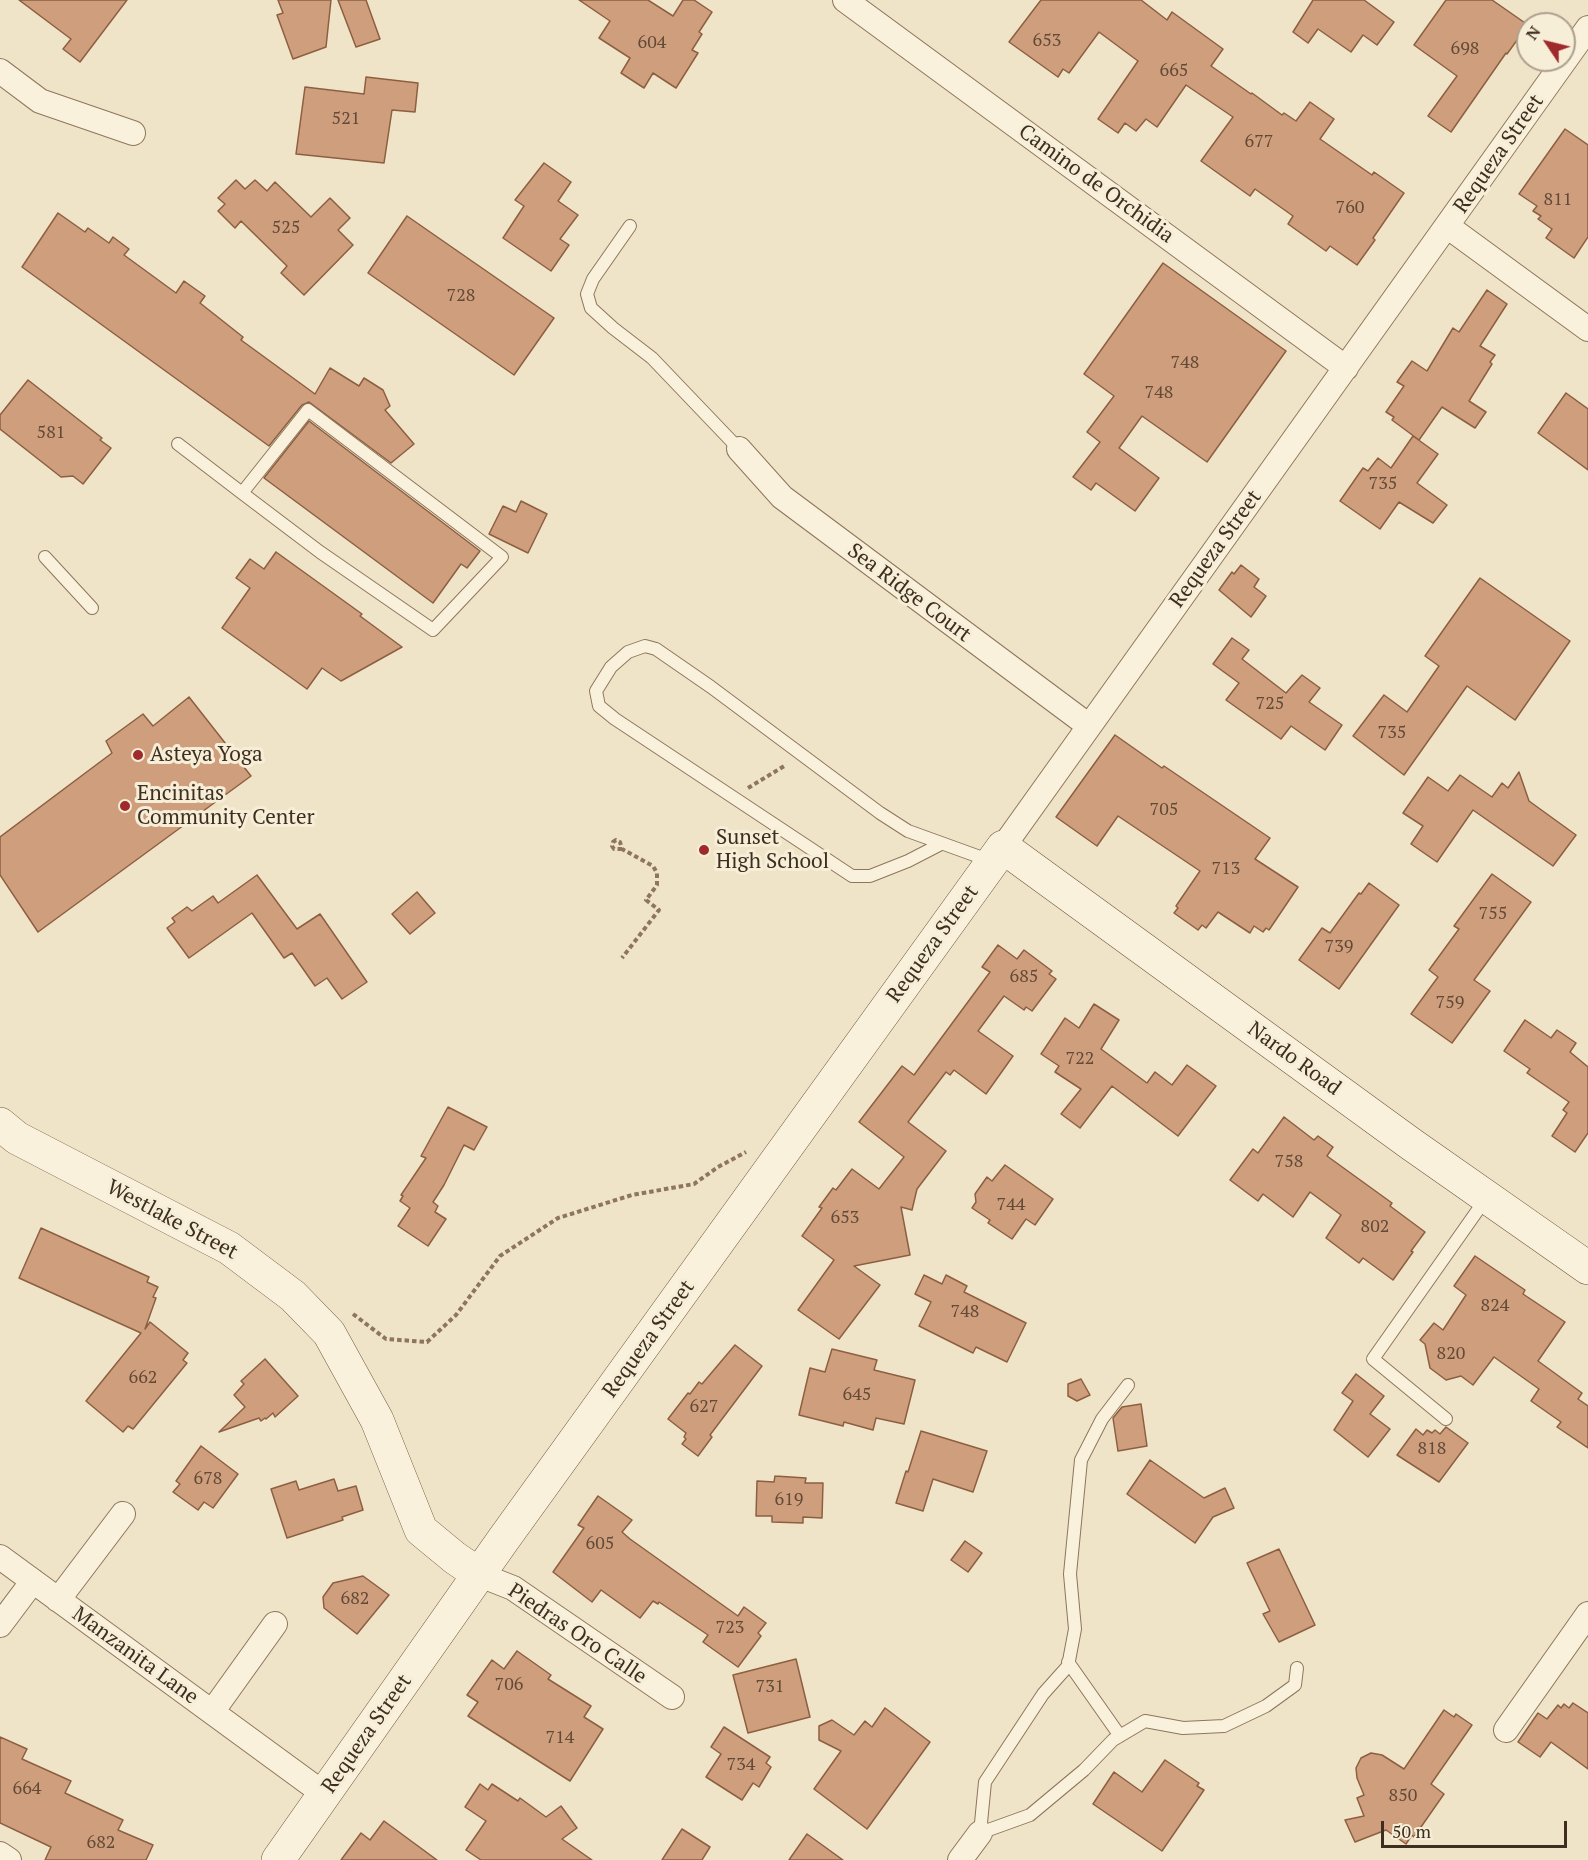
<!DOCTYPE html>
<style>
body{margin:0}
#map{position:relative;width:1588px;height:1860px;overflow:hidden;background:#f0e4c8;font-family:"PT Serif",serif}
canvas{display:block}
.north{position:absolute;left:1516px;top:12px;width:60px;height:60px;box-sizing:border-box;background:#f7eed8;border:2px solid #ada18e;border-radius:50%;rotate:305deg;font-size:16px;font-weight:700;line-height:24px;text-align:center;color:#3d2e20}
.north::after{content:'';display:block;margin:auto;width:21px;height:27px;background:#9e2a2b;clip-path:polygon(50% 0,100% 100%,50% 72%,0 100%)}
.scale{position:absolute;left:1381px;top:1821px;width:186px;height:27px;box-sizing:border-box;border:3px solid #3d2e20;border-top:0;padding-left:8px;font-size:18px;line-height:21px;white-space:nowrap;color:#3d2e20;-webkit-text-stroke:4px #f7eed8;paint-order:stroke}
</style>
<div id="map">
<canvas width="1588" height="1860"></canvas>
<div class="north">N</div>
<div class="scale">50 m</div>
</div>
<script>
const ctx = document.querySelector('canvas').getContext('2d');
ctx.lineJoin = 'round';
function fill(path, color) { ctx.fillStyle = color; ctx.fill(path, 'evenodd'); }
const shape = rows => new Path2D(rows.map(r => 'M' + r).join(''));
function strokePath(path, color, width, dash) { ctx.strokeStyle = color; ctx.lineWidth = width; ctx.lineCap = dash ? 'butt' : 'round'; ctx.setLineDash(dash || []); ctx.stroke(path); }
function drawText(font, color, halo, rows, align = 'center') {
  ctx.font = font + ' "PT Serif",serif'; ctx.lineWidth = 6; ctx.setLineDash([]); ctx.textBaseline = 'middle'; ctx.strokeStyle = halo; ctx.fillStyle = color; for (const [text, x, y, turn = 0] of rows) {
    ctx.save(); ctx.translate(x, y); ctx.rotate((+turn || 0) * Math.PI / 180); ctx.textAlign = isNaN(turn) ? turn : align; if (halo) ctx.strokeText(text, 0, 0); ctx.fillText(text, 0, 0); ctx.restore();
  }
}
const building = shape([
 [19,0,127,0,80,62,63,49,71,39,19,0],
 [278,0,331,0,326,47,293,59,277,15,283,13,278,0],
 [338,0,366,0,380,39,356,47,338,0],
 [579,0,648,0,673,16,683,0,694,0,712,12,699,32,702,34,692,50,698,53,676,88,653,73,644,88,621,73,630,58,599,38,610,21,579,0],
 [1041,0,1141,0,1167,20,1172,12,1223,49,1211,66,1251,94,1252,93,1282,115,1284,113,1296,121,1310,102,1334,119,1320,139,1372,175,1374,172,1404,193,1373,238,1375,240,1357,265,1330,246,1326,251,1288,224,1293,216,1255,189,1250,196,1201,161,1233,117,1186,85,1157,127,1146,119,1136,131,1125,123,1118,133,1098,119,1138,61,1099,32,1069,73,1063,69,1058,77,1009,42,1041,0],
 [1313,0,1364,0,1394,22,1377,45,1363,35,1351,52,1318,29,1308,43,1293,32,1313,0],
 [1446,0,1492,0,1528,25,1507,54,1506,53,1451,132,1428,116,1457,76,1414,45,1446,0],
 [366,77,418,83,415,112,392,110,384,163,296,154,305,87,364,94,366,77],
 [1565,129,1588,145,1588,237,1574,258,1546,238,1552,229,1538,219,1541,216,1533,211,1537,206,1519,194,1565,129],
 [544,163,571,182,558,201,578,215,560,239,569,245,551,271,503,238,524,206,515,200,544,163],
 [236,180,245,189,255,180,267,191,275,182,311,217,330,198,350,218,338,230,353,245,304,295,281,273,287,266,241,221,235,228,218,211,225,204,218,198,236,180],
 [58,213,85,232,88,228,109,243,113,237,129,249,124,255,176,293,184,281,205,296,200,303,243,337,241,340,315,394,330,368,359,386,364,378,383,390,390,406,385,410,414,444,391,463,309,402,302,405,269,446,22,267,58,213],
 [407,216,554,318,514,375,368,273,407,216],
 [1163,263,1286,351,1207,462,1142,416,1119,448,1159,478,1135,511,1096,483,1091,490,1073,477,1100,442,1087,432,1114,396,1084,374,1163,263],
 [1487,290,1507,304,1480,346,1495,355,1490,362,1492,364,1469,401,1486,412,1475,428,1442,407,1419,440,1392,420,1394,417,1386,412,1404,386,1397,382,1412,361,1427,371,1453,328,1459,332,1487,290],
 [28,380,102,438,100,440,111,448,83,484,73,476,61,477,0,429,0,415,28,380],
 [1566,393,1588,409,1588,470,1538,433,1566,393],
 [309,421,480,551,467,568,461,564,433,603,264,478,309,421],
 [1413,436,1438,454,1417,483,1447,505,1433,523,1399,502,1380,529,1340,501,1363,468,1368,471,1378,458,1391,468,1413,436],
 [521,501,547,514,528,553,489,534,503,506,516,512,521,501],
 [276,552,362,614,360,616,402,647,341,681,322,668,307,689,222,628,250,588,236,578,250,559,264,569,276,552],
 [1241,565,1259,579,1254,587,1266,596,1251,617,1219,590,1232,572,1234,574,1241,565],
 [1480,578,1570,641,1515,720,1467,686,1404,775,1353,736,1384,695,1407,712,1439,666,1425,656,1480,578],
 [1232,638,1249,650,1242,659,1286,693,1302,675,1320,688,1309,702,1342,725,1325,750,1291,726,1281,739,1226,700,1239,683,1213,664,1232,638],
 [189,697,251,776,38,932,0,875,0,837,112,753,106,741,143,714,153,726,189,697],
 [1115,735,1162,768,1164,766,1270,838,1255,859,1298,887,1269,930,1266,928,1263,932,1254,926,1250,933,1218,912,1206,928,1202,925,1198,930,1174,913,1178,908,1176,906,1200,871,1118,816,1097,846,1056,817,1115,735],
 [1519,772,1529,801,1576,835,1553,866,1473,810,1437,862,1411,844,1423,826,1403,813,1428,777,1448,791,1460,775,1492,797,1502,783,1508,788,1519,772],
 [1492,874,1531,902,1474,980,1490,991,1452,1043,1411,1014,1438,977,1429,970,1459,929,1454,926,1492,874],
 [257,875,297,929,320,914,367,982,342,999,327,978,315,986,292,953,284,958,252,913,189,958,167,928,175,922,172,918,187,907,192,911,213,896,218,903,257,875],
 [1369,883,1399,905,1339,989,1299,960,1322,928,1330,933,1359,893,1361,894,1369,883],
 [417,892,435,913,410,934,392,914,417,892],
 [998,945,1017,959,1024,950,1052,971,1049,974,1056,979,1032,1011,1026,1007,1024,1010,1004,996,978,1031,1013,1056,986,1094,954,1070,950,1075,946,1072,908,1122,946,1151,917,1189,912,1210,901,1207,910,1255,854,1266,880,1285,839,1339,798,1310,834,1260,802,1236,822,1208,819,1207,833,1188,836,1190,852,1169,879,1189,904,1157,859,1122,902,1066,914,1075,990,972,982,967,998,945],
 [1094,1004,1119,1020,1101,1049,1147,1083,1155,1072,1172,1085,1187,1065,1216,1086,1178,1136,1112,1086,1080,1128,1061,1114,1081,1089,1055,1072,1059,1066,1041,1054,1065,1018,1079,1028,1094,1004],
 [1525,1020,1551,1038,1557,1030,1576,1043,1570,1052,1588,1067,1588,1133,1575,1152,1552,1136,1567,1113,1563,1110,1569,1102,1527,1073,1530,1069,1504,1051,1525,1020],
 [448,1107,487,1127,474,1150,464,1145,444,1185,433,1202,438,1206,435,1212,446,1219,428,1246,398,1226,410,1208,400,1201,403,1196,401,1195,426,1158,421,1156,448,1107],
 [1284,1117,1314,1140,1318,1136,1333,1147,1327,1156,1392,1203,1390,1206,1425,1232,1411,1251,1413,1252,1393,1280,1363,1258,1359,1263,1326,1238,1341,1215,1310,1192,1293,1217,1263,1194,1258,1201,1230,1180,1253,1149,1258,1153,1284,1117],
 [1005,1165,1053,1199,1035,1225,1026,1219,1012,1239,988,1223,990,1220,972,1208,976,1202,975,1194,987,1177,992,1181,1005,1165],
 [41,1228,149,1277,147,1282,158,1287,153,1297,156,1298,145,1329,150,1322,188,1353,183,1360,187,1363,133,1429,128,1426,123,1432,86,1401,141,1333,19,1278,41,1228],
 [1475,1256,1525,1290,1523,1294,1565,1322,1538,1361,1582,1393,1578,1399,1588,1406,1588,1448,1557,1427,1561,1422,1531,1401,1539,1389,1494,1357,1473,1385,1461,1376,1446,1380,1430,1368,1425,1344,1420,1340,1434,1323,1443,1330,1466,1295,1454,1286,1475,1256],
 [924,1275,942,1284,946,1275,967,1286,964,1292,1026,1323,1007,1362,976,1347,973,1353,919,1326,931,1302,915,1294,924,1275],
 [735,1345,762,1366,710,1435,712,1437,698,1456,682,1444,686,1439,684,1437,686,1433,668,1419,688,1393,690,1394,699,1382,702,1384,735,1345],
 [832,1349,877,1360,874,1370,915,1380,904,1424,876,1418,873,1430,844,1422,843,1426,799,1415,810,1368,825,1372,832,1349],
 [265,1359,298,1396,275,1417,273,1413,266,1419,265,1418,261,1421,259,1418,219,1432,245,1407,234,1395,244,1384,241,1381,265,1359],
 [1356,1374,1384,1396,1370,1414,1390,1429,1368,1457,1334,1430,1353,1401,1342,1393,1356,1374],
 [1081,1379,1090,1395,1077,1401,1068,1396,1068,1384,1081,1379],
 [1141,1404,1147,1446,1118,1451,1113,1418,1122,1407,1141,1404],
 [1446,1427,1468,1443,1439,1482,1397,1455,1416,1429,1423,1435,1427,1430,1432,1433,1435,1430,1440,1434,1446,1427],
 [921,1431,987,1451,973,1492,933,1479,923,1511,896,1503,906,1471,908,1472,921,1431],
 [201,1446,238,1474,213,1508,204,1502,198,1510,173,1492,180,1484,176,1481,201,1446],
 [1150,1460,1204,1498,1225,1488,1234,1508,1213,1517,1195,1543,1127,1494,1150,1460],
 [775,1476,806,1478,805,1483,823,1483,822,1518,803,1517,803,1523,772,1522,772,1516,756,1516,757,1481,774,1482,775,1476],
 [334,1479,338,1491,356,1486,363,1510,342,1517,343,1520,287,1538,271,1489,296,1481,299,1490,334,1479],
 [598,1496,632,1520,622,1532,630,1539,738,1616,744,1607,766,1623,758,1633,761,1636,738,1667,703,1642,708,1635,659,1602,658,1604,653,1601,640,1618,601,1590,592,1602,553,1572,584,1528,578,1525,598,1496],
 [965,1541,982,1553,968,1572,951,1560,965,1541],
 [1279,1549,1315,1625,1279,1642,1263,1614,1270,1611,1247,1563,1279,1549],
 [363,1576,389,1595,357,1634,324,1608,323,1597,333,1583,363,1576],
 [517,1651,551,1675,548,1679,591,1706,584,1717,603,1729,570,1781,468,1716,478,1702,467,1695,492,1660,504,1669,517,1651],
 [796,1659,810,1717,748,1733,733,1675,796,1659],
 [1573,1703,1588,1713,1588,1769,1551,1742,1540,1757,1518,1742,1538,1713,1547,1719,1558,1705,1561,1708,1564,1704,1569,1708,1573,1703],
 [885,1708,930,1742,867,1829,814,1789,841,1751,819,1740,819,1726,832,1720,854,1735,865,1721,872,1727,885,1708],
 [1444,1710,1454,1717,1456,1714,1472,1725,1431,1784,1444,1794,1414,1837,1412,1835,1406,1844,1386,1830,1355,1842,1345,1820,1364,1816,1357,1798,1364,1795,1357,1778,1356,1768,1361,1758,1371,1753,1382,1755,1404,1769,1444,1710],
 [724,1727,770,1757,766,1763,771,1767,759,1787,753,1783,742,1800,706,1777,721,1754,711,1747,724,1727],
 [0,1737,27,1749,22,1759,71,1781,65,1793,123,1820,118,1830,153,1845,146,1860,45,1860,51,1847,0,1823,0,1737],
 [1165,1760,1199,1783,1197,1786,1204,1790,1162,1851,1093,1804,1114,1772,1142,1792,1165,1760],
 [480,1784,488,1790,492,1784,518,1801,520,1798,546,1817,561,1806,577,1828,562,1839,592,1860,481,1860,466,1850,486,1821,465,1807,480,1784],
 [384,1821,437,1860,341,1860,361,1833,370,1840,384,1821],
 [682,1829,710,1847,702,1860,662,1860,682,1829],
 [807,1834,843,1860,789,1860,807,1834]
]);
const path = shape([
 [748,788,786,765],
 [622,849,614,849,612,846,613,842,616,840,620,842,622,849,653,866,657,873,657,885,646,900,659,910,622,958],
 [353,1314,386,1339,427,1342,456,1315,500,1256,558,1218,632,1195,694,1184,718,1167,746,1152]
]);
const lane = shape([
 [630,226,593,279,587,294,591,308,613,328,652,358,739,449],
 [178,444,242,493,320,552,433,630,502,557,308,410,242,493],
 [45,557,92,608],
 [941,844,908,861,870,876,852,876,615,719,599,706,596,691,611,667,628,652,645,646,656,649,711,687,880,813,908,831,991,861],
 [1128,1385,1102,1419,1081,1460,1070,1574,1075,1629,1068,1666,1043,1694,985,1782,980,1833,1030,1815,1084,1770,1113,1740,1145,1721,1183,1728,1224,1726,1266,1706,1295,1685,1297,1668],
 [1446,1419,1373,1359,1487,1197],
 [1068,1662,1120,1736]
]);
const street = shape([
 [845,0,1346,368],
 [0,71,40,101,133,133],
 [1447,226,1588,329],
 [739,449,782,497,1089,726],
 [1003,847,1588,28],
 [0,1557,324,1794],
 [480,1575,513,1588,672,1697],
 [58,1600,123,1514],
 [0,1625,33,1581],
 [212,1712,275,1624],
 [1506,1730,1588,1614],
 [0,1854,9,1860],
 [960,1860,980,1833]
]);
const secondary = shape([
 [0,1124,17,1138,229,1248,293,1296,329,1333,377,1420,421,1530,455,1558,480,1575],
 [278,1860,503,1540,1003,847,1411,1144,1588,1268]
]);
const markers = [
 [138,755,6,"#9e2a2b"],
 [125,806,6,"#9e2a2b"],
 [704,850,6,"#9e2a2b"]
];
const numberNames = [
 ["653",1047,41],
 ["604",652,43],
 ["698",1465,49],
 ["665",1174,71],
 ["521",346,119],
 ["677",1259,142],
 ["811",1558,200],
 ["760",1350,208],
 ["525",286,228],
 ["728",461,296],
 ["748",1185,363],
 ["748",1159,393],
 ["581",51,433],
 ["735",1383,484],
 ["725",1270,704],
 ["735",1392,733],
 ["705",1164,810],
 ["713",1226,869],
 ["755",1493,914],
 ["739",1339,947],
 ["685",1024,977],
 ["759",1450,1003],
 ["722",1080,1059],
 ["758",1289,1162],
 ["744",1011,1205],
 ["653",845,1218],
 ["802",1375,1227],
 ["824",1495,1306],
 ["748",965,1312],
 ["820",1451,1354],
 ["662",143,1378],
 ["645",857,1395],
 ["627",704,1407],
 ["818",1432,1449],
 ["678",208,1479],
 ["619",789,1500],
 ["605",600,1544],
 ["682",355,1599],
 ["723",730,1628],
 ["706",509,1685],
 ["731",770,1687],
 ["714",560,1738],
 ["734",741,1765],
 ["664",27,1789],
 ["850",1403,1796],
 ["682",101,1843]
];
const streetNames = [
 ["Requeza Street",1499,154,-55],
 ["Camino de Orchidia",1096,184,36],
 ["Requeza Street",1216,549,-54],
 ["Sea Ridge Court",909,593,37],
 ["Requeza Street",933,944,-54],
 ["Nardo Road",1294,1059,36],
 ["Westlake Street",172,1220,28],
 ["Requeza Street",649,1339,-54],
 ["Piedras Oro Calle",577,1634,34],
 ["Manzanita Lane",135,1656,36],
 ["Requeza Street",367,1734,-55]
];
const poiNames = [
 ["Asteya Yoga",150,755],
 ["Encinitas",137,794],
 ["Community Center",137,818],
 ["Sunset",716,838],
 ["High School",716,862]
];
fill(building, '#cf9f7d');
strokePath(building, '#8d5f41', 1.5);
strokePath(lane, '#8d765c', 14);
strokePath(street, '#8d765c', 26);
strokePath(secondary, '#6f573f', 34);
strokePath(path, '#8d765c', 4, [4.5, 3]);
strokePath(lane, '#faf1dc', 12);
strokePath(street, '#faf1dc', 24);
strokePath(secondary, '#faf1dc', 33);
for (const [x, y, r, color] of markers) { const dot = new Path2D(); dot.arc(x, y, r, 0, 2 * Math.PI); ctx.fillStyle = color; ctx.fill(dot); strokePath(dot, '#f7eed8', 2); }
drawText('18px', '#624a37', null, numberNames);
drawText('21px', '#3d2e20', '#f7eed8', streetNames);
drawText('21px', '#3d2e20', '#f7eed8', poiNames, 'left');
</script>
